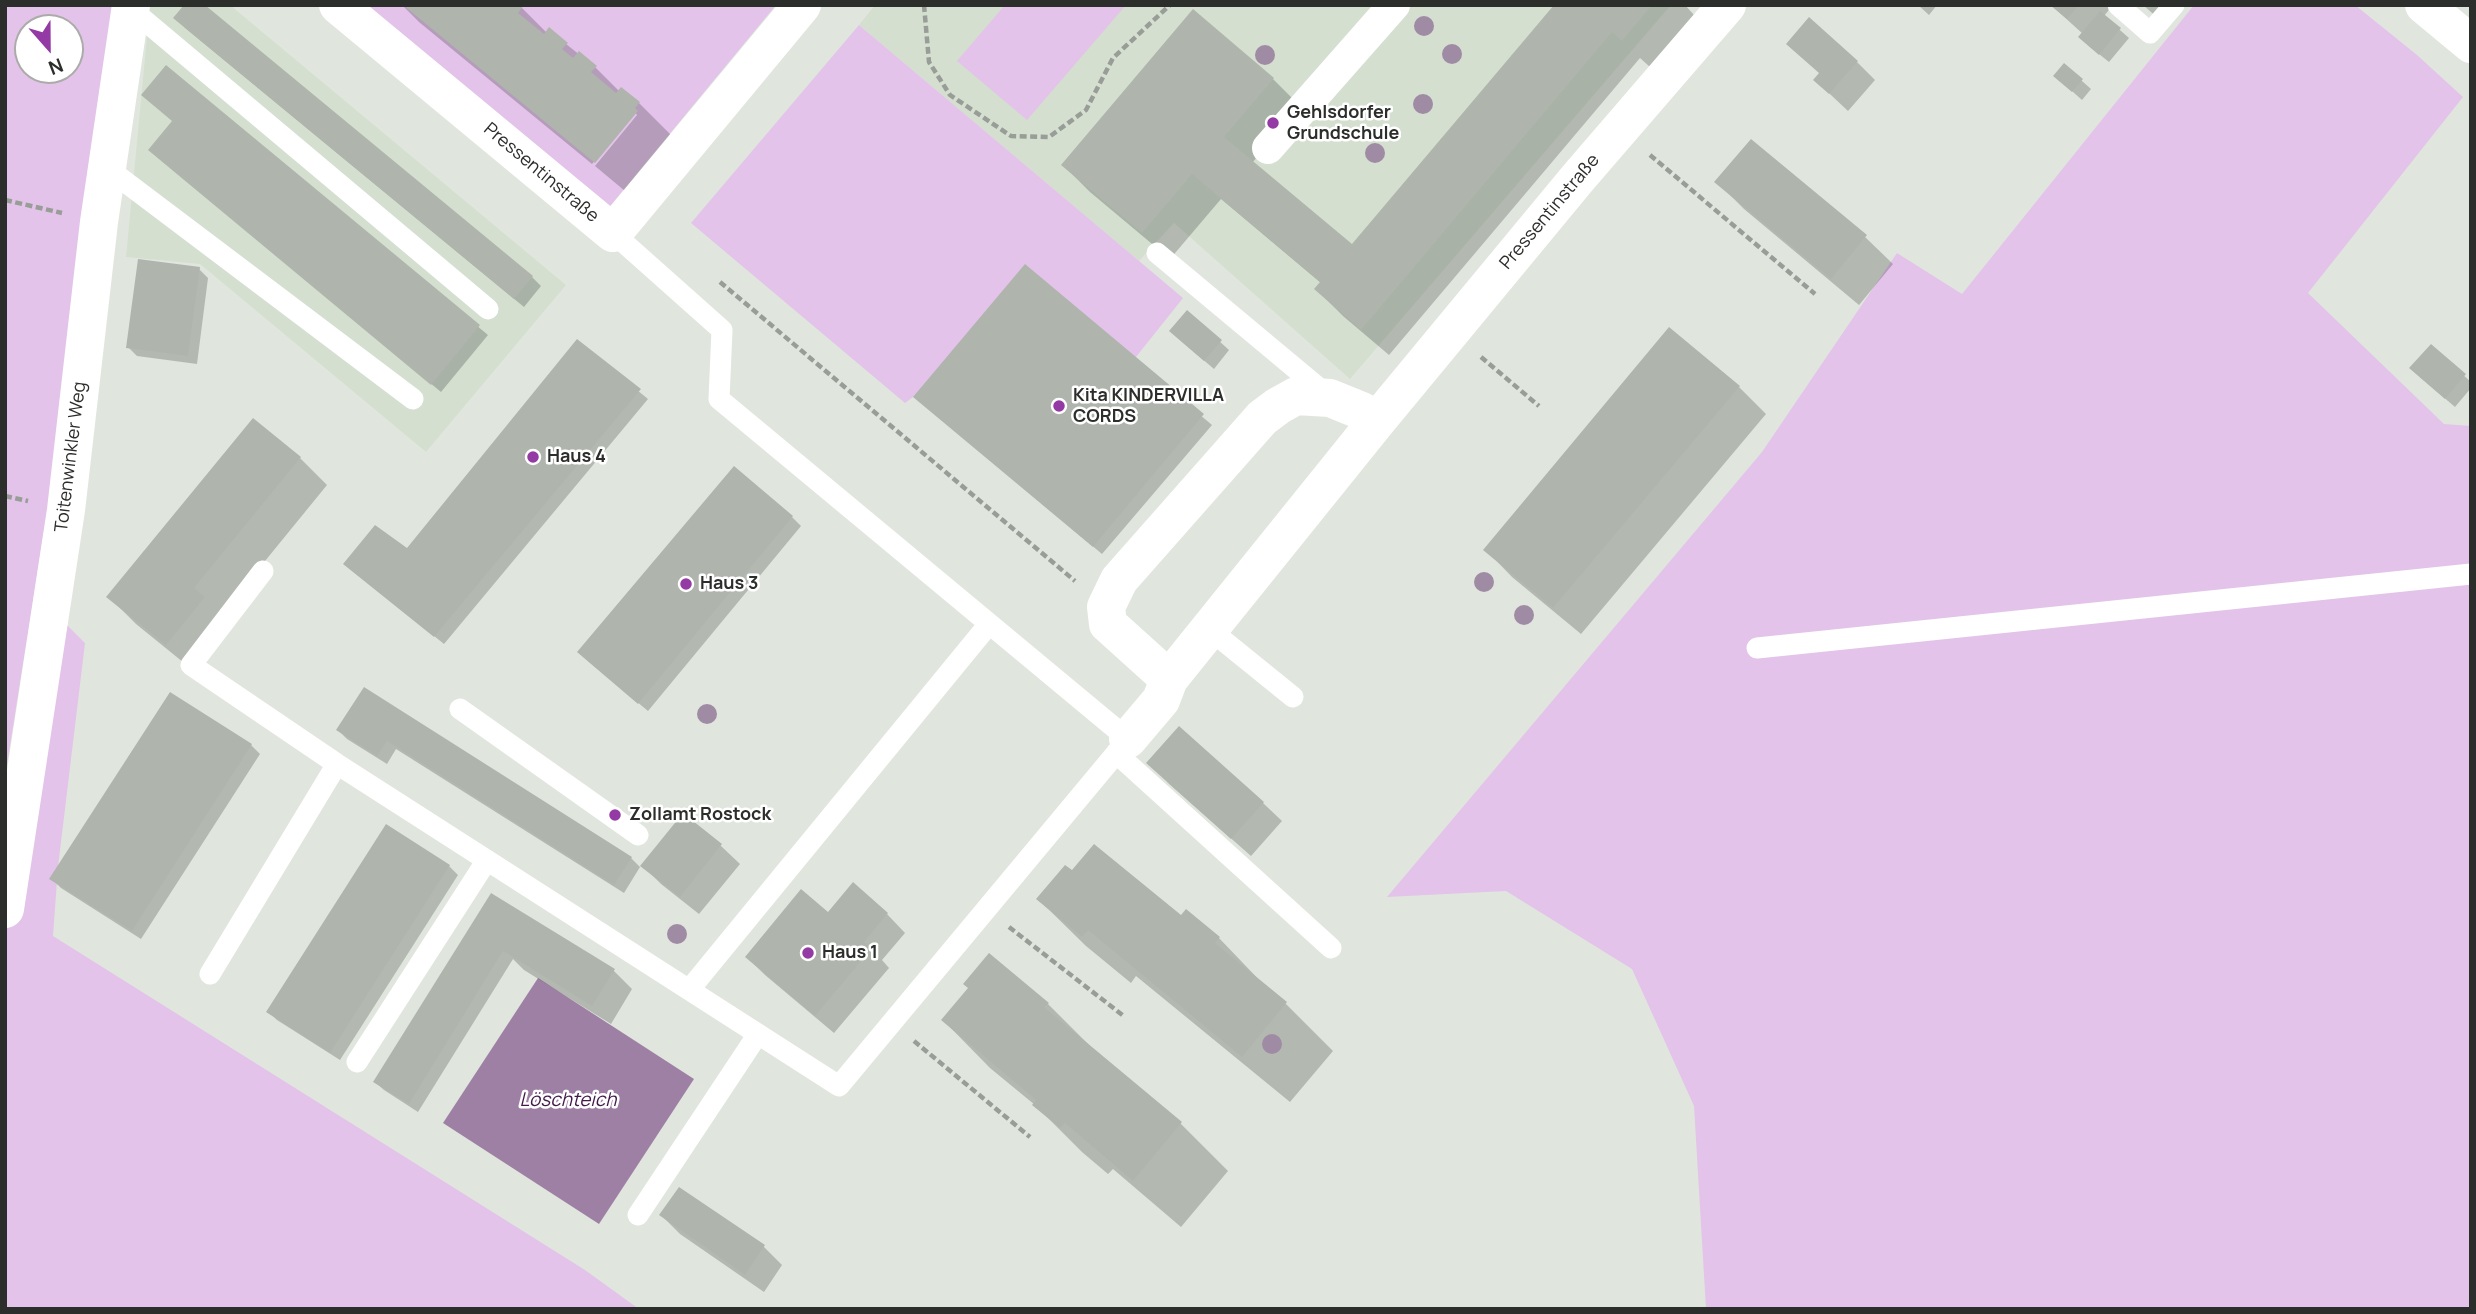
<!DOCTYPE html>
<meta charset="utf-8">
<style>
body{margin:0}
#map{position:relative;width:2476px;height:1314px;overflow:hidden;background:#e0e6de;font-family:Manrope,sans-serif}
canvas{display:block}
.frame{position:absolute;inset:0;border:7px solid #2c2e2b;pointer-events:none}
.north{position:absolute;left:14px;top:14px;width:70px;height:70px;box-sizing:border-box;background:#fff;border:2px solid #ababaa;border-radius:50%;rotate:159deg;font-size:19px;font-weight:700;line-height:28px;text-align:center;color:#2c2e2b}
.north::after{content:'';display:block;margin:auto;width:24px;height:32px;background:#943aa5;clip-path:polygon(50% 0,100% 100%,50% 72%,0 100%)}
</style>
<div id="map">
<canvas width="2476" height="1314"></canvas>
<div class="frame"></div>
<div class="north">N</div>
</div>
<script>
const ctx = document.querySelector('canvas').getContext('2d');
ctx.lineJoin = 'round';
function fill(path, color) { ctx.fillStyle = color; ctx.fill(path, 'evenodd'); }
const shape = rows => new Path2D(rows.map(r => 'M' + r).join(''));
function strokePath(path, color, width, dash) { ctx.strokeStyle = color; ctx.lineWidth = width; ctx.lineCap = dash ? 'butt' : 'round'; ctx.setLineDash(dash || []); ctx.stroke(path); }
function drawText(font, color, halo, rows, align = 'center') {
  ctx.font = font + ' Manrope,sans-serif'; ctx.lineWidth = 5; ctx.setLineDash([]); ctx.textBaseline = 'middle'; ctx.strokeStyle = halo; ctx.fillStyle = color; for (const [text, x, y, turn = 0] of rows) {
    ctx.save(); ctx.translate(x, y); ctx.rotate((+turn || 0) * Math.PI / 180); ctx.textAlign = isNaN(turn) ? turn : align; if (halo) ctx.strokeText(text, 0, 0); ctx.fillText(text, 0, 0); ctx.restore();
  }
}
const built = shape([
 [150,5,230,5,566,285,426,452,200,264,126,257],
 [875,5,1671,5,1350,379,1174,223,1139,261,859,25]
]);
const green = shape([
 [5,5,116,5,48,506,5,777],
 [28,28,70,28,70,70,28,70],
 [365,5,776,5,606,211],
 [1005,5,1126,5,1027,120,957,61],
 [2194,5,2355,5,2417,55,2463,97,2308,293,2444,424,2471,426,2471,1309,1706,1309,1694,1106,1632,969,1506,891,1387,897,1762,452,1897,253,1962,294],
 [859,25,1183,298,1136,357,913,397,905,403,691,223],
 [50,608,85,643,58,867,53,936,585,1270,639,1309,5,1309,5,909]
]);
const water = shape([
 [538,978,694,1079,599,1224,443,1123]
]);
const shadow = shape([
 [202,5,532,277,541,286,524,307,184,27],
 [402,5,519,5,547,33,566,44,595,67,620,92,622,89,639,103,674,138,631,196,595,166,637,115,635,112,592,164,419,22],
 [1557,5,1685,5,1694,15,1650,67,1640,58,1389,355,1343,316,1316,289,1321,283,1221,199,1170,259,1090,192,1063,165,1273,79,1300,106,1252,163,1352,247],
 [1918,5,1937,5,1929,15],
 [2051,5,2113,5,2104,16,2129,38,2109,62,2089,46,2083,34],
 [2143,5,2186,5,2168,27],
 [1857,62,1875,80,1848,111,1815,80,1820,74],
 [2064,65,2091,89,2082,100,2064,84],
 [166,67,488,335,441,392,159,158,173,122],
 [1717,182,1865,237,1893,264,1859,305,1744,209],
 [1025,267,1212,425,1102,554,924,405],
 [199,269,208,278,197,364,137,356,128,347],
 [1187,312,1229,350,1214,369,1180,340],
 [577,341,648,399,444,644,345,564,408,551],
 [2431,346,2471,382,2471,388,2455,407,2420,377],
 [1739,387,1766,414,1581,634,1512,577,1485,549],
 [300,458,327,485,221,615,194,671,136,624,109,597],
 [792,517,801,526,648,711,588,661],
 [365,689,631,858,640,867,624,893,396,749,387,764,347,739,338,730],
 [251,745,260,754,141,939,61,888,52,879],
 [1167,782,1263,803,1282,821,1251,856],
 [683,815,721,846,740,864,699,914,661,884,643,866],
 [449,866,458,875,340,1060,277,1020,268,1011],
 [1073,873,1181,918,1219,938,1265,986,1286,1004,1333,1051,1290,1102,1136,976,1131,983,1086,946,1038,899],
 [491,895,614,971,632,989,611,1024,524,970,513,959,418,1112,384,1090,375,1082],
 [828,914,887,914,905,933,882,960,889,968,834,1033,765,975,747,957],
 [990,955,1048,1004,1095,1051,1181,1124,1228,1171,1181,1227,1113,1169,1108,1174,1082,1152,1035,1105,990,1068,943,1020,970,989],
 [661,1215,764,1247,782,1265,764,1292,680,1234]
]);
const building = shape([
 [184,5,205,5,533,276,514,299,173,18],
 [403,5,524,5,518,13,544,34,549,27,568,43,562,49,573,58,579,51,597,66,591,72,616,93,621,87,640,102,635,108,638,111,595,163],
 [1554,5,1652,5,1622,41,1612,32,1361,330,1314,289,1320,282,1192,174,1142,233,1061,165,1193,9,1274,78,1224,137,1352,244],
 [2050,5,2079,5,2067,19],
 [2100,11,2121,28,2099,55,2078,37],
 [1809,17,1858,61,1829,94,1813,80,1819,73,1786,44],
 [2064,63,2083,79,2072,92,2053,76],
 [166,65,480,325,431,385,148,150,172,121,141,95],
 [1751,139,1867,235,1831,279,1714,182],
 [138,259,200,267,188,356,126,348],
 [1025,264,1204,414,1093,547,913,397],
 [1187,310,1222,340,1204,361,1169,331],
 [1669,327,1740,386,1553,608,1483,550],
 [577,339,641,389,434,637,343,564,375,525,407,548],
 [2431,344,2466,374,2445,399,2409,368],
 [253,418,301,457,194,588,205,597,166,645,106,597],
 [734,466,793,516,638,704,577,652],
 [364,687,632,857,614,885,387,741,377,756,336,730],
 [170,692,252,744,132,931,49,879],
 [1179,726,1264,802,1231,839,1146,763],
 [683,813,722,844,680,897,640,866],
 [386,824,450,865,330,1053,266,1012],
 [1094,844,1181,915,1186,909,1220,937,1215,943,1287,1002,1242,1057,1088,930,1082,937,1036,899,1065,865,1072,870],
 [853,882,888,913,864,942,872,948,815,1016,745,957,801,889,828,912],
 [491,893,615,969,592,1006,503,951,409,1104,373,1082],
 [989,953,1049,1003,1044,1007,1182,1122,1133,1181,1065,1123,1060,1128,1032,1105,1036,1100,941,1020,968,988,963,984],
 [679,1187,765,1245,745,1275,659,1215]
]);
const path = shape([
 [924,5,929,62,950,95,1011,136,1049,137,1086,110,1113,58,1170,5],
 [1650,155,1815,294],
 [5,200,62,213],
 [720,282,1075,581],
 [1481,357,1539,406],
 [5,496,28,501],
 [1009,927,1125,1017],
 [914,1041,1030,1137]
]);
const service = shape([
 [2118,5,2150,33,2174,5],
 [131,9,488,309],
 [107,168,413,399],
 [1157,253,1326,394],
 [263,571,191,665,337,764,839,1086,1128,739,719,399,722,330,613,233],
 [1209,629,1293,697],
 [1757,648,2471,574],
 [460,709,638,835],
 [1116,753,1331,948],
 [210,974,337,764],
 [689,990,989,624],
 [357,1062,487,860],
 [638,1215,758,1034]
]);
const pedestrian = shape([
 [1268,148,1394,5]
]);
const minor = shape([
 [338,5,613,233,802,5],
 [1169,679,1108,624,1106,607,1119,580,1262,418,1278,406,1296,396,1330,398,1362,411,1376,422],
 [1128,739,1161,700,1169,679,1376,422,1577,179,1727,5],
 [5,909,66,510,99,222,131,5]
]);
const tertiary = shape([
 [2424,5,2471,44]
]);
const trees = [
 [1424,26],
 [1452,54],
 [1265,55],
 [1423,104],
 [1375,153],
 [1484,582],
 [1524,615],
 [707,714],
 [677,934],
 [1272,1044]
];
const markers = [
 [1273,123,7,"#943aa5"],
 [1059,406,7,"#943aa5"],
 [533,457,7,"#943aa5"],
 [686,584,7,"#943aa5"],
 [615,815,7,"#943aa5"],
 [808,953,7,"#943aa5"]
];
const poiNames = [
 ["Gehlsdorfer",1287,113],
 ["Grundschule",1287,134],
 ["Kita KINDERVILLA",1073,396],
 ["CORDS",1073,417],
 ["Haus 4",547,457],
 ["Haus 3",700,584],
 ["Zollamt Rostock",629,815],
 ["Haus 1",822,953]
];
const streetNames = [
 ["Pressentinstraße",541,173,40],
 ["Pressentinstraße",1550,212,-50],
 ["Toitenwinkler Weg",71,457,-83]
];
const waterNames = [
 ["Löschteich",568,1101]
];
fill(built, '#d4dfd0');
fill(green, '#e3c3e9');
fill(water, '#9f80a5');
fill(shadow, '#0003');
fill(building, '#afb5ad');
strokePath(path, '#989d97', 4.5, [7, 3.5]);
strokePath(service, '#fff', 21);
strokePath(pedestrian, '#fff', 32);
strokePath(minor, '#fff', 38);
strokePath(tertiary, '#fff', 38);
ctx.fillStyle = '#a08ba4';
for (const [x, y] of trees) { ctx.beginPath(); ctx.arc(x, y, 10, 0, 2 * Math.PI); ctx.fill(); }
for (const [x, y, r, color] of markers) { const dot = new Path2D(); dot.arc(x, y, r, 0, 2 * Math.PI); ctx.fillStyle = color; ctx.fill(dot); strokePath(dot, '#fff', 2.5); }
drawText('bold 18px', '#2c2e2b', '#fff', poiNames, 'left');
drawText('18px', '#2c2e2b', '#fff', streetNames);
drawText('italic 19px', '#431a4a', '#fff', waterNames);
</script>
